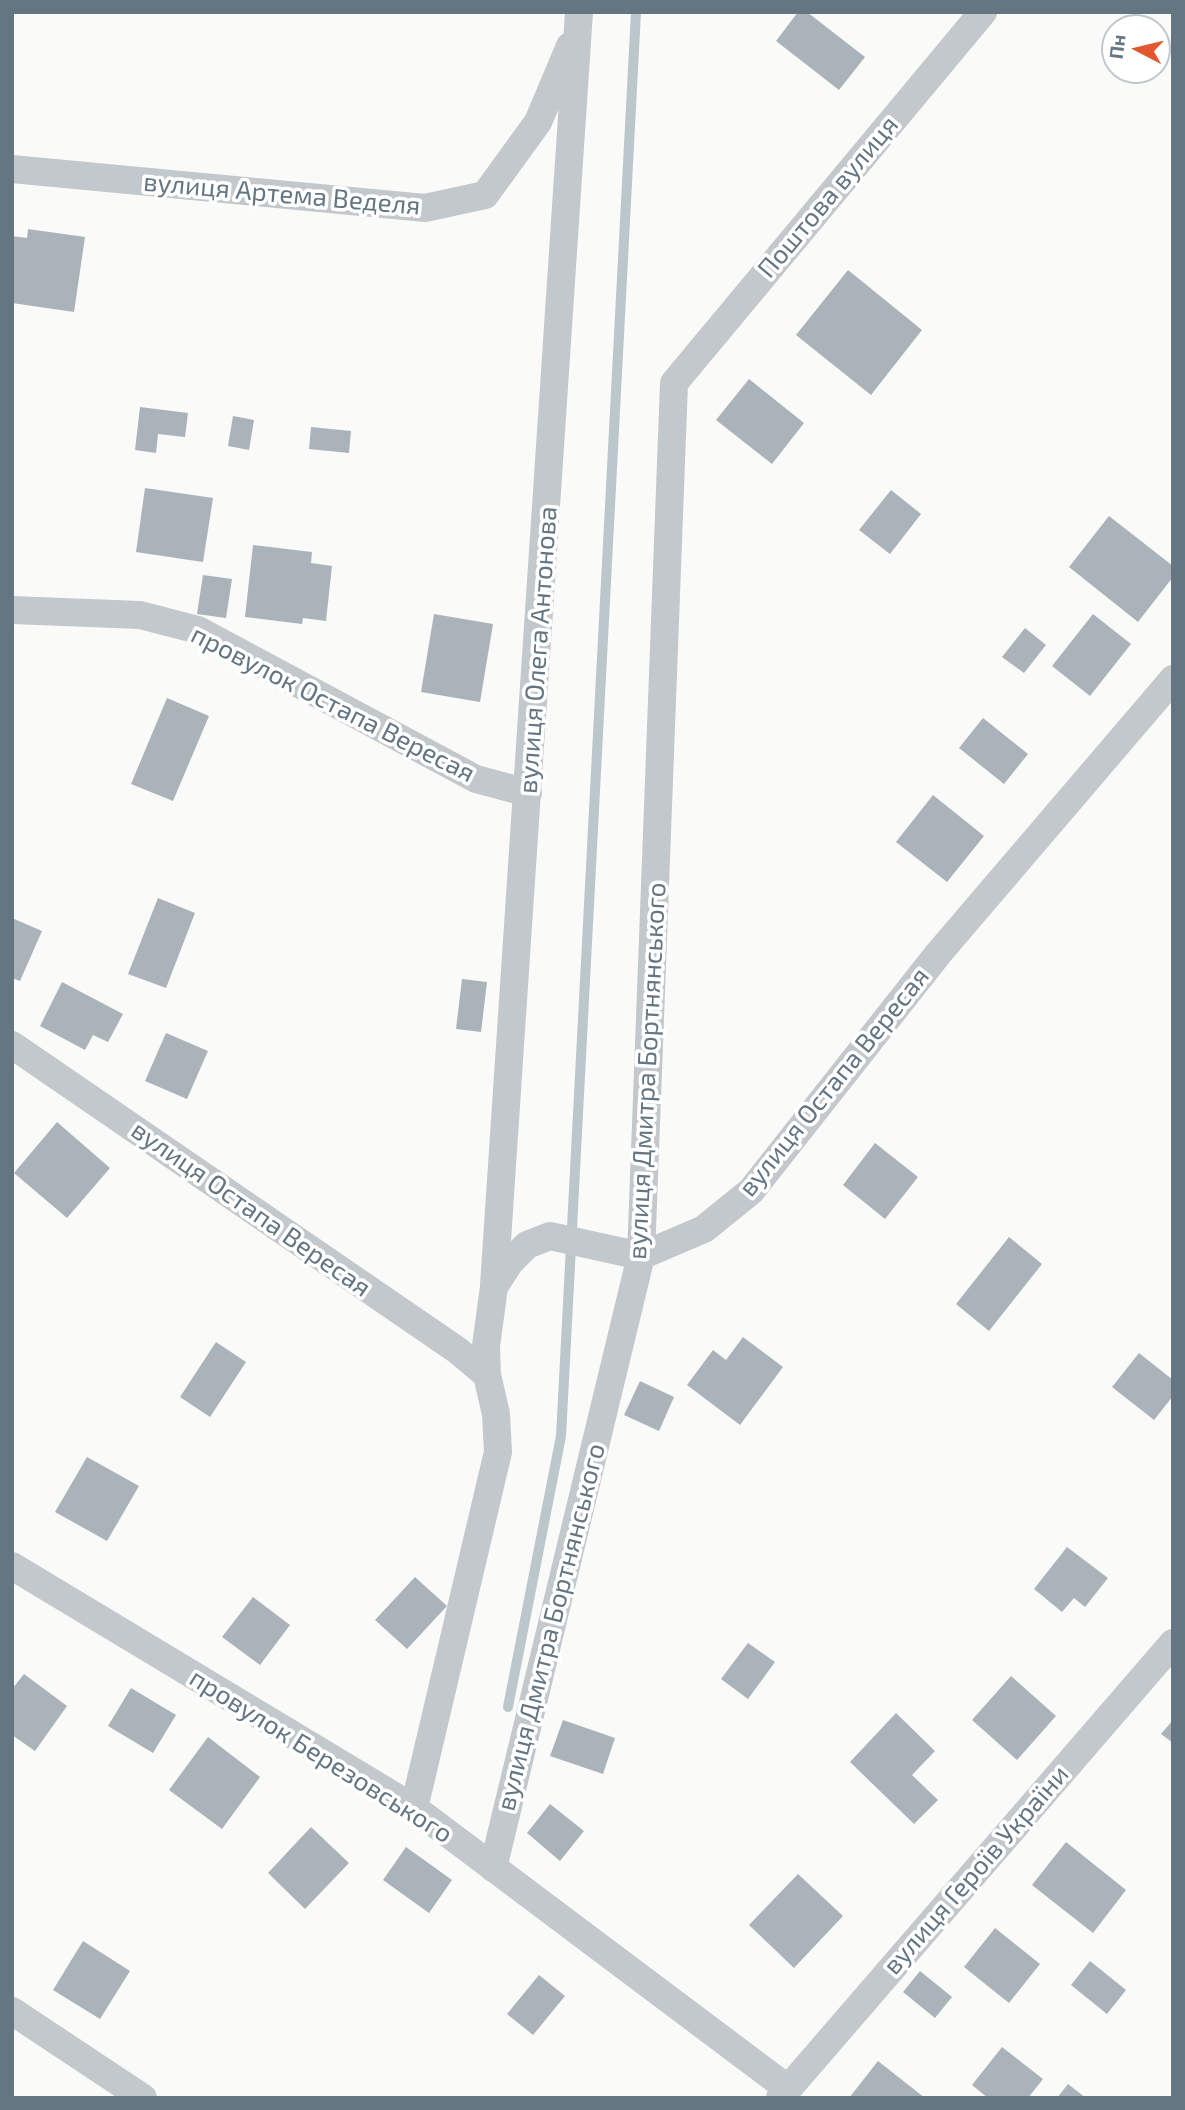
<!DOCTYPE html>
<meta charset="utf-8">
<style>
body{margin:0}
#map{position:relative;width:1185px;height:2110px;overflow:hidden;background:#fafaf8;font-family:"Exo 2",sans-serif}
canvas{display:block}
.frame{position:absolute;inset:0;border:14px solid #657683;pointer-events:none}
.north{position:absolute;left:1101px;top:14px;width:70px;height:70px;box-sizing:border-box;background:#fff;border:2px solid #c1c8cd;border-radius:50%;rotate:277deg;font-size:19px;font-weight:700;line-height:28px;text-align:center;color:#657683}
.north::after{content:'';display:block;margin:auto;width:24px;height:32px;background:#e4572e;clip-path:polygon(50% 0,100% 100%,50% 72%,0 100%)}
</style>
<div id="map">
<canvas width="1185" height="2110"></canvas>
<div class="frame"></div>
<div class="north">Пн</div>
</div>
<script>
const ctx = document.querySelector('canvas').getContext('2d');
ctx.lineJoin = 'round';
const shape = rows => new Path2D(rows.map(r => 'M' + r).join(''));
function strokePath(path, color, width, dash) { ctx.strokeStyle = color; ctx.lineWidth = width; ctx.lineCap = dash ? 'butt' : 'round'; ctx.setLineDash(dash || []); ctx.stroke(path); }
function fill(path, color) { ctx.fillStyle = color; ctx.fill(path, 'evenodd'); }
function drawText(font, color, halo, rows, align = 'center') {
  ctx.font = font + ' "Exo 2",sans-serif'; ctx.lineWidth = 7; ctx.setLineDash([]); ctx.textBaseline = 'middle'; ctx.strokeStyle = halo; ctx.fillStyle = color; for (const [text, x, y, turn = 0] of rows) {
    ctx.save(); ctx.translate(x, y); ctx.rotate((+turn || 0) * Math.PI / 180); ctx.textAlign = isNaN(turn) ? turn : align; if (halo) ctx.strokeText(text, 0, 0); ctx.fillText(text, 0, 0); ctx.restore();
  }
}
const stream = shape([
 [508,1707,561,1436,636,12]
]);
const building = shape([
 [798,12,807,12,865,57,839,90,776,41],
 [28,229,85,237,74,312,12,303,12,236,27,238],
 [848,270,922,330,871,395,796,335],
 [749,379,804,423,772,464,716,420],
 [140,407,188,413,185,437,158,434,156,453,135,450],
 [233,416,254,420,249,450,228,446],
 [311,427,351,431,349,453,309,449],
 [145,488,213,498,203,562,136,552],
 [891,490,921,514,890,554,859,530],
 [1109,516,1173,566,1173,577,1138,622,1069,567],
 [253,545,312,552,311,563,332,566,326,621,303,618,302,624,245,617],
 [203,575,232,579,226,618,197,614],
 [434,614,493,624,480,702,421,692],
 [1093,614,1131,644,1090,696,1052,666],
 [1025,628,1046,645,1024,673,1002,657],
 [167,698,209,716,173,801,131,784],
 [983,718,1028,754,1004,784,959,748],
 [933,795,984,836,947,882,896,842],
 [158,898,195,913,166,988,128,974],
 [12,918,42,931,20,981,12,978],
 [462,979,487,982,481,1032,456,1029],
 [62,982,123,1014,108,1042,93,1035,85,1050,40,1026],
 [166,1033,208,1051,187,1099,145,1081],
 [57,1122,110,1168,67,1218,14,1173],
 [875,1143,918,1177,885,1219,843,1185],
 [1009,1237,1042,1264,989,1331,956,1304],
 [743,1337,783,1367,740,1425,687,1385,713,1350,726,1360],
 [216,1342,246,1362,210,1417,180,1397],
 [1139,1353,1173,1380,1173,1396,1154,1420,1112,1387],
 [640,1381,674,1397,659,1431,624,1415],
 [87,1457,139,1486,107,1541,55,1512],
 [1067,1547,1108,1578,1085,1607,1074,1598,1062,1612,1034,1589],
 [415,1577,447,1606,407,1649,375,1620],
 [253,1597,290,1625,260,1665,222,1637],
 [748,1643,775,1662,748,1699,721,1679],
 [24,1674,67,1706,35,1751,12,1735,12,1689],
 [1011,1676,1056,1716,1017,1760,972,1720],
 [131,1688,176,1715,153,1753,108,1726],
 [896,1713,935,1751,912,1775,938,1800,914,1824,850,1762],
 [563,1720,615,1738,603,1774,550,1756],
 [1173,1720,1173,1743,1161,1734],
 [208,1737,260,1777,222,1829,169,1790],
 [550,1804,584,1831,560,1861,527,1833],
 [311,1827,349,1863,305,1909,268,1873],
 [1066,1842,1126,1890,1093,1933,1032,1885],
 [406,1847,452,1880,429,1913,383,1880],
 [798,1874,843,1916,794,1968,749,1925],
 [995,1928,1040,1964,1009,2003,964,1967],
 [83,1941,130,1971,100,2019,53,1990],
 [1090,1961,1126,1990,1107,2014,1071,1985],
 [920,1971,952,1997,935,2018,903,1992],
 [539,1975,565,1996,533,2035,507,2014],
 [1002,2047,1043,2079,1028,2098,988,2098,972,2085],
 [878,2061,925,2098,849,2098],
 [1068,2084,1086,2098,1057,2098]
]);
const minor = shape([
 [12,169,425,208,485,195,538,122,570,46],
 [12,610,140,615,198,630,476,779,528,793],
 [12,1045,457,1350,487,1375],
 [494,1285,579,12],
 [12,1566,414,1808,787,2088],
 [414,1808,498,1452,496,1414,487,1375,486,1346,494,1287,510,1262,527,1245,550,1236,641,1256,704,1229,751,1191,938,954,1173,679],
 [493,1868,641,1256,674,383,983,12],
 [12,2011,143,2098],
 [780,2098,1173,1643]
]);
const streetNames = [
 ["вулиця Артема Веделя",282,194,5],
 ["Поштова вулиця",828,197,-50],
 ["вулиця Олега Антонова",538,650,-86],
 ["провулок Остапа Вересая",333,704,27],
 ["вулиця Дмитра Бортнянського",647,1071,-87],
 ["вулиця Остапа Вересая",834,1082,-51],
 ["вулиця Остапа Вересая",251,1209,35],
 ["вулиця Дмитра Бортнянського",551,1627,-76],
 ["провулок Березовського",321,1756,32],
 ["вулиця Героїв України",976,1870,-49]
];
strokePath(stream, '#bbc7cb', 10);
fill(building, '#aab3b9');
strokePath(minor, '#c3c8cc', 28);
drawText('26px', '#657683', '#fff', streetNames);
</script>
